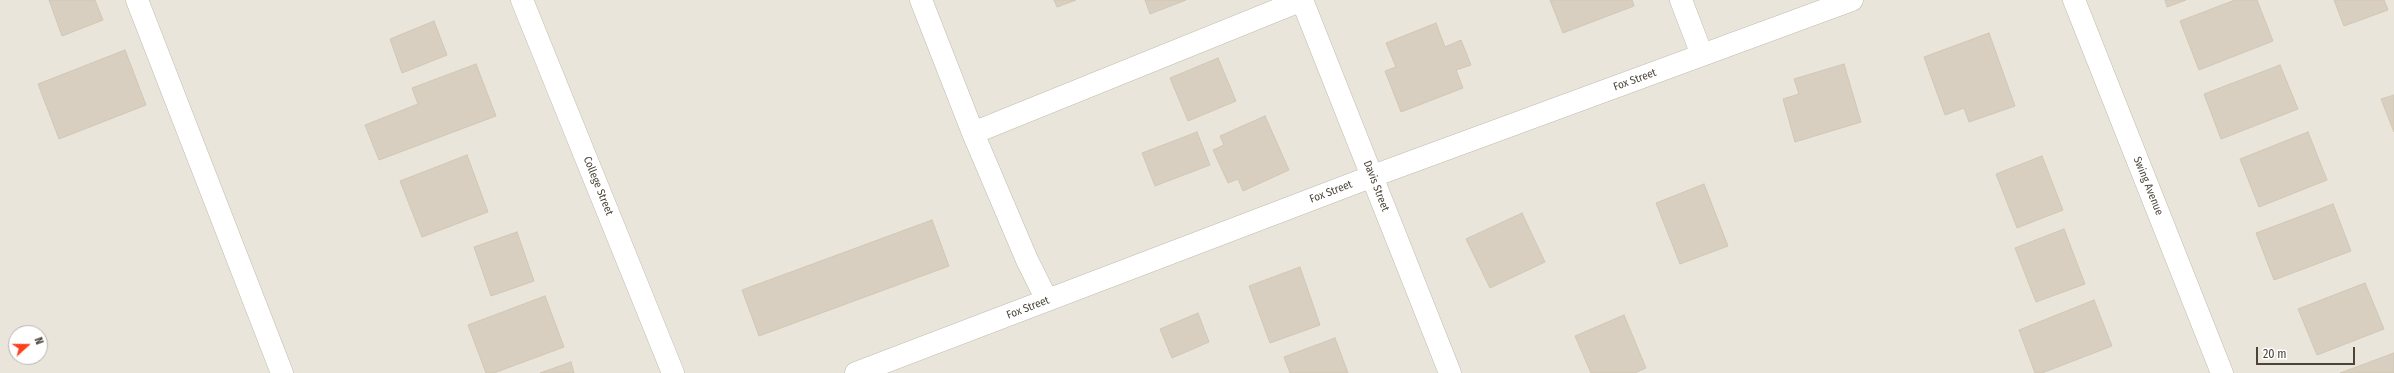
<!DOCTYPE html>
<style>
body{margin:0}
#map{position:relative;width:2394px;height:373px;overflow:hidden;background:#f6f3ec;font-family:"Fira Sans Condensed",sans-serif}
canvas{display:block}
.north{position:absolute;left:8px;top:325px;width:40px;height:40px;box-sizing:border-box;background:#fff;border:1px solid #b7b4b0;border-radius:50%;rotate:69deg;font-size:11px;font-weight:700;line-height:16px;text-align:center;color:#4b4439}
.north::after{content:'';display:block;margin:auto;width:14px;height:18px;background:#fc3f1d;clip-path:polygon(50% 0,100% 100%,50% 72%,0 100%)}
.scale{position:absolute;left:2256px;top:347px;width:99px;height:18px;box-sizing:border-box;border:2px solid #4b4439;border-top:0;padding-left:5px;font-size:12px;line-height:14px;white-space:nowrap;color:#4b4439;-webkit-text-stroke:3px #fff;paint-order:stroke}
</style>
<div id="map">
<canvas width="2394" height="373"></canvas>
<div class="north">N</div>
<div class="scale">20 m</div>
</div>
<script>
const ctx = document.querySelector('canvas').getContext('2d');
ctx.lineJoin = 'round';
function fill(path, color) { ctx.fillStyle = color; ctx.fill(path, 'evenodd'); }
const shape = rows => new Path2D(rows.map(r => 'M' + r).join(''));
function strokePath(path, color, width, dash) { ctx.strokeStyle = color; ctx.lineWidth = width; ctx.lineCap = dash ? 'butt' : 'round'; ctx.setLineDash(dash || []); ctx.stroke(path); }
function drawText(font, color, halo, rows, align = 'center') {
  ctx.font = font + ' "Fira Sans Condensed",sans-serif'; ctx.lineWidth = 4; ctx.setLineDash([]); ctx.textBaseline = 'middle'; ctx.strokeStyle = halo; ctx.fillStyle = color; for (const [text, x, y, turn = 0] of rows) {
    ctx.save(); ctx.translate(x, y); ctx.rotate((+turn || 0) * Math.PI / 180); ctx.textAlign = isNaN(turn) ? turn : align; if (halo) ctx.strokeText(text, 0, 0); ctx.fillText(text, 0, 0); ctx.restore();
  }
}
const residential = shape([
 [0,0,2394,0,2394,373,0,373],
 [16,333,40,333,40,357,16,357]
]);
const building = shape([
 [49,0,95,0,103,20,62,36,49,0],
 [1054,0,1076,0,1057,7,1054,0],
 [1145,0,1186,0,1150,14,1145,0],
 [1550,0,1632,0,1634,6,1563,33,1550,0],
 [2165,0,2186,0,2167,7,2165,0],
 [2235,0,2257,0,2273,41,2199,70,2180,21,2235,0],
 [2334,0,2384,0,2388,10,2344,26,2334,0],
 [434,21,447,55,402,73,390,39,434,21],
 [1436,23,1445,47,1461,40,1471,65,1456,70,1463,88,1401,112,1385,71,1396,67,1386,43,1436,23],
 [1989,33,2015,106,1969,122,1964,108,1945,115,1924,57,1989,33],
 [125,50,146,105,59,139,38,84,125,50],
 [1218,58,1236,101,1188,121,1170,78,1218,58],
 [476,64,496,116,379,160,365,125,418,104,412,88,476,64],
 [1844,64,1861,122,1795,142,1783,99,1799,94,1794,79,1844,64],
 [2280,65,2298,109,2221,139,2204,94,2280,65],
 [2394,95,2394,132,2381,99,2394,95],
 [1265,116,1289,170,1243,191,1238,179,1228,183,1213,150,1224,145,1220,136,1265,116],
 [1197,132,1210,165,1155,186,1142,153,1197,132],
 [2308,132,2327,180,2259,207,2240,159,2308,132],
 [467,155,488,212,422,237,400,181,467,155],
 [2042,156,2063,210,2017,228,1996,174,2042,156],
 [1704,184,1728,246,1680,264,1656,203,1704,184],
 [2333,204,2351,251,2274,280,2256,233,2333,204],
 [1522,213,1545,262,1490,288,1466,239,1522,213],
 [932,220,949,266,759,336,742,290,932,220],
 [2064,229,2085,284,2036,302,2015,248,2064,229],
 [517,232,534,281,491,296,474,247,517,232],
 [1300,267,1320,325,1270,343,1249,286,1300,267],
 [2365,283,2384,329,2317,355,2298,309,2365,283],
 [545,296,564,347,494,373,486,373,468,325,545,296],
 [2094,300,2112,346,2042,373,2035,373,2019,330,2094,300],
 [1198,313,1209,342,1172,358,1160,329,1198,313],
 [1624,315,1646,368,1635,373,1591,373,1575,336,1624,315],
 [1335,338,1348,373,1290,373,1284,357,1335,338],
 [2394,353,2394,373,2340,373,2394,353],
 [571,362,574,373,540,373,571,362]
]);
const minor = shape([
 [137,0,282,373],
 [522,0,673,373],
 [921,0,973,133,1027,260,1047,300],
 [1681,0,1702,55],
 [2074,0,2222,373],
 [973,133,1302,0,1450,373],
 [856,373,1373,176,1852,0]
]);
const streetNames = [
 ["Fox Street",1635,80,-20],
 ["College Street",598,186,68],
 ["Davis Street",1376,186,69],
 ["Swing Avenue",2148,186,68],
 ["Fox Street",1331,192,-21],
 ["Fox Street",1028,308,-21]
];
fill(residential, '#eae5da');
fill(building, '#d8cfc1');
strokePath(building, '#d3c7b4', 1);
strokePath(minor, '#c2bbae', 23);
strokePath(minor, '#fff', 22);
drawText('11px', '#4b4439', '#fff', streetNames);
</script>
